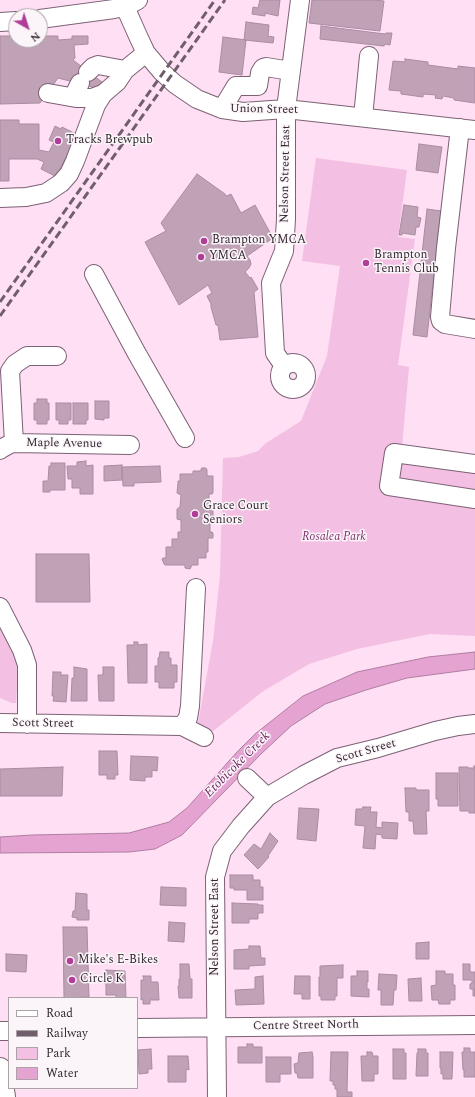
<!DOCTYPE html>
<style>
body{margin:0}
#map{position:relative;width:475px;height:1097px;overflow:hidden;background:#fedff4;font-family:Spectral,serif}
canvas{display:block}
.legend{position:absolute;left:8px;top:997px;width:130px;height:92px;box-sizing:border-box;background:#fbf4f9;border:1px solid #aba2a8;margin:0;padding:5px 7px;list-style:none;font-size:12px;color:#32272f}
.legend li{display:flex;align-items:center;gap:8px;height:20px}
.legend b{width:20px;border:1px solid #aba2a8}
.north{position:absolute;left:8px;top:8px;width:40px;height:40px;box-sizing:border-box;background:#fbf4f9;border:1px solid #aba2a8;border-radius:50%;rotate:141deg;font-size:11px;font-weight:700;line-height:16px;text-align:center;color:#32272f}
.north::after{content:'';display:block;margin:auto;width:14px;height:18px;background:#b03d97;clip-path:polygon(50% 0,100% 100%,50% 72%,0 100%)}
</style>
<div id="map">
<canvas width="475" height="1097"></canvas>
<ul class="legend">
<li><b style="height:5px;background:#fff"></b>Road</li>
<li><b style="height:5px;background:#705f6b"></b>Railway</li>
<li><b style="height:11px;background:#f3c0e3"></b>Park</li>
<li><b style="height:11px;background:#e5a3d2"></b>Water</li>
</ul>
<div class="north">N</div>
</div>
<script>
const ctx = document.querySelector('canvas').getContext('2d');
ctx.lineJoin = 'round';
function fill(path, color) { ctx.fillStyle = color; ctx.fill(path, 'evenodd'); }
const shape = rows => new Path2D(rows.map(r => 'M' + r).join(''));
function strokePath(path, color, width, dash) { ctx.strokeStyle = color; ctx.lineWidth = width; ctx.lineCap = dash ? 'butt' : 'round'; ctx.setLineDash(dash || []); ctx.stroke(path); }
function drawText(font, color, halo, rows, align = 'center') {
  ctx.font = font + ' Spectral,serif'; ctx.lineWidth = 3; ctx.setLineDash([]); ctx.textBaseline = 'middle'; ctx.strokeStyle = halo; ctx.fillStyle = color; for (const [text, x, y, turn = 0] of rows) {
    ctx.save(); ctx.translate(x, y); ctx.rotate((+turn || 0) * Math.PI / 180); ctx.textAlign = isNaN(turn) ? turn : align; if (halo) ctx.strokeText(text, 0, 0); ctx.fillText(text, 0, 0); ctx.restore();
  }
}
const green = shape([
 [316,158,407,170,398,237,415,239,398,365,409,367,402,448,475,457,475,636,430,634,357,649,309,664,262,692,212,732,198,723,213,641,220,575,223,458,239,457,258,451,266,443,301,421,327,356,340,266,302,261],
 [0,629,13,652,16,661,18,672,16,703,12,703,0,698]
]);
const water = shape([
 [475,652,475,669,407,678,366,690,325,704,291,726,261,754,182,835,155,849,129,852,0,853,0,837,32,835,129,833,169,822,187,808,237,752,255,734,303,696,357,672,428,657,475,652]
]);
const building = shape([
 [260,0,280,0,278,16,265,13,265,16,252,14,253,7,258,8,260,0],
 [312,0,374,0,384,1,380,31,309,23,312,0],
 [246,22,269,25,268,36,274,37,273,43,244,40,246,22],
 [321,26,385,34,386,33,392,33,390,45,385,44,384,46,320,39,321,26],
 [0,36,16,36,16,40,40,40,40,36,58,36,58,40,72,39,72,36,88,36,88,44,74,45,75,58,73,60,102,82,97,88,58,78,40,103,0,104,0,36],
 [223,37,246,40,242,75,219,72,223,37],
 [405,59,428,62,428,65,458,69,458,66,475,68,475,103,454,100,454,98,443,96,442,99,435,98,436,95,423,94,423,97,401,94,401,91,389,90,393,61,405,62,405,59],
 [0,120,19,120,19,124,39,124,39,150,49,152,54,142,49,140,55,126,61,129,62,127,78,135,60,169,59,169,55,176,41,169,44,162,37,159,9,159,9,181,0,181,0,120],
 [419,144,442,147,438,173,416,170,419,144],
 [197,174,225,194,225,195,227,196,231,194,241,213,255,205,273,238,247,256,250,260,251,264,249,268,245,272,250,278,251,277,258,289,254,292,258,337,220,340,218,325,216,325,211,307,211,304,207,296,212,293,208,285,179,305,145,242,166,231,161,223,197,174],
 [404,205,418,207,417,217,421,218,419,227,416,227,415,235,402,233,402,235,399,235,404,205],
 [427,209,441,211,427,337,413,335,427,209],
 [37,399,47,399,47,403,49,403,49,420,47,420,47,424,37,424,37,420,34,420,34,403,37,403,37,399],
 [95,401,109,401,109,418,104,418,104,420,95,419,95,401],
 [56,403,71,403,71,420,68,420,68,424,59,424,59,420,56,420,56,403],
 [73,403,88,403,88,420,86,420,86,424,73,424,73,403],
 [86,461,86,466,93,465,93,494,80,494,80,488,72,488,72,479,68,479,67,466,77,466,77,462,86,461],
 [51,463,65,463,65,490,50,490,50,492,43,492,43,481,48,481,49,466,51,466,51,463],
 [122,465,122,480,104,481,104,466,122,465],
 [160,466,161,482,134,483,134,486,123,486,122,467,160,466],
 [202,468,206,468,207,470,207,476,213,476,213,493,212,494,209,494,209,506,213,508,213,519,210,520,210,532,212,532,213,533,213,538,208,538,208,552,206,552,206,558,198,558,198,565,192,565,190,569,185,568,185,565,165,565,164,564,162,559,163,558,166,558,166,547,172,547,172,539,178,539,178,532,181,532,181,520,177,519,177,509,180,507,181,495,177,493,178,483,178,481,180,481,180,474,193,474,193,471,200,471,202,468],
 [36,554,89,554,90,602,36,602,36,554],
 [134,642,138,642,138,645,147,644,147,683,128,683,127,645,134,645,134,642],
 [160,652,169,652,169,658,171,658,171,665,177,665,177,682,174,682,174,688,159,688,159,682,155,682,155,666,158,666,158,658,159,658,160,652],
 [74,667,87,669,87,701,71,701,72,678,74,678,74,667],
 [103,667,114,667,114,701,99,701,98,675,103,675,103,667],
 [53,672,61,672,61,675,68,675,66,702,53,701,54,696,52,696,53,672],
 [99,751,117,751,118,775,115,775,115,779,107,779,107,775,99,775,99,751],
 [131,756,158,757,157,771,152,770,152,777,145,777,145,781,130,780,131,756],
 [474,766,475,766,475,813,469,813,469,811,460,811,459,767,468,767,468,768,474,768,474,766],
 [63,767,62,796,0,796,0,769,63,767],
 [436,773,458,773,458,806,438,806,438,799,436,799,436,773],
 [405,788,416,788,416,790,429,790,429,811,426,811,427,834,414,834,413,821,409,821,409,812,406,812,405,788],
 [363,807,371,807,370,812,377,812,376,827,382,828,382,822,398,823,397,839,382,838,382,835,376,834,375,849,363,848,365,826,355,825,356,809,362,809,363,807],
 [299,808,319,809,316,841,297,839,299,808],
 [270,833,278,841,268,856,269,857,258,869,244,855,254,844,261,849,270,833],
 [230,875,253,875,253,880,260,880,260,887,263,887,263,900,247,900,247,890,234,890,234,888,230,888,230,875],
 [161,887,186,888,186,906,160,905,161,887],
 [76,893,87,894,87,910,89,910,89,920,77,920,77,918,72,917,73,911,75,911,76,893],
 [232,903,258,904,258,905,263,905,263,913,258,913,258,919,249,919,249,923,232,923,232,903],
 [169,922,185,923,184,942,168,941,169,922],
 [63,927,87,927,89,997,64,998,63,927],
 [429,942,429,959,416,959,416,943,429,942],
 [249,946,260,946,261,958,265,958,265,965,249,966,249,969,234,969,234,950,249,949,249,946],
 [6,954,27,955,26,972,6,971,6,954],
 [180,964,189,964,190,979,192,979,192,998,179,998,178,986,179,986,179,979,180,979,180,964],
 [463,964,470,964,470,972,475,972,475,996,473,996,473,989,470,989,470,984,472,983,472,980,463,980,463,964],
 [343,965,343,978,337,978,337,996,335,996,335,1000,321,1000,321,996,319,996,319,977,320,977,320,966,343,965],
 [106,970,125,971,126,998,116,998,116,995,106,995,106,984,105,984,106,970],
 [357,971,368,971,368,982,367,982,367,989,369,989,369,997,351,996,351,976,357,976,357,971],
 [436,971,445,971,445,974,453,974,453,985,455,985,455,1000,450,1000,450,1004,439,1004,438,1000,432,1000,431,986,436,985,436,971],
 [379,974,397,975,396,990,394,990,393,1005,381,1005,381,990,378,990,379,974],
 [143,976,151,976,151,982,158,982,159,1000,150,1000,150,1004,143,1004,143,999,141,1000,141,980,144,980,143,976],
 [263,976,264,1004,236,1005,235,990,255,989,255,977,263,976],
 [295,976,310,976,310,999,302,999,302,994,294,994,295,976],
 [421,978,422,1001,409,1001,408,979,421,978],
 [247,1044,253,1044,253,1047,262,1047,262,1063,238,1063,238,1047,247,1047,247,1044],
 [464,1048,470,1048,470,1052,475,1052,475,1077,464,1077,464,1070,463,1070,462,1052,464,1052,464,1048],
 [151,1049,152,1069,148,1069,148,1073,139,1074,138,1050,151,1049],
 [393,1049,404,1049,404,1053,406,1053,406,1079,393,1079,393,1049],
 [418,1049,426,1049,426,1053,428,1053,428,1076,416,1076,417,1053,418,1053,418,1049],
 [312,1052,313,1057,313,1078,298,1078,297,1073,295,1073,294,1064,298,1063,299,1053,312,1052],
 [331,1052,348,1052,347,1092,352,1092,352,1097,337,1097,337,1089,335,1089,335,1085,333,1085,333,1081,330,1081,331,1052],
 [367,1052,372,1052,373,1056,378,1056,378,1074,374,1074,374,1081,362,1081,361,1056,367,1056,367,1052],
 [440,1052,453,1052,452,1079,443,1079,443,1074,441,1074,441,1068,440,1068,440,1052],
 [168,1056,188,1056,189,1070,186,1069,186,1082,168,1082,168,1056],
 [266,1057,291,1057,291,1074,280,1074,280,1082,266,1082,266,1057]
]);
const minor = shape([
 [122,0,138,36,146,53,162,72,175,84,197,99,222,109,243,112,286,109,475,130],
 [40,19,114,9,125,7,138,0],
 [0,22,16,21],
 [88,72,93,67,98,65,125,70,146,53],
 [80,83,76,91,76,98,92,98,103,94,117,82,125,70],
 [48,93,76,98],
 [222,109,236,86,258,86,260,73,263,68,266,67,291,71],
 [363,117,369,56],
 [460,128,446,248,440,317,441,321,445,324,475,329],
 [0,198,26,197,46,193,61,183,69,174,75,161,96,105,103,94],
 [94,274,136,352,185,438],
 '280 376a13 13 0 1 1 26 0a13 13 0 1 1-26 0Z',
 [284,366,275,353,271,283,284,251,286,219,286,109,300,0],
 [14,443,10,371,15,364,27,356,57,356],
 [0,450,1,449,10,444,14,443,130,445],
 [475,464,394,453,389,486,475,499],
 [0,607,22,650,27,665,27,724],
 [0,723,182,726,204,737],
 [182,726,188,718,190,706,196,588],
 [247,778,267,797],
 [137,1028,475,1025],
 [0,1031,9,1031],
 [217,1097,215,877,222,851,241,826,267,797,304,775,337,758,378,748,435,731,458,726,475,724]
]);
const major = shape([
 [0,1069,4,1097]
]);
const rail = shape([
 [0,302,215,0],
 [0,316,225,0]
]);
const markers = [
 [58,141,4,"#b03d97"],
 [204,241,4,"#b03d97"],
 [201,257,4,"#b03d97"],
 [366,263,4,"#b03d97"],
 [195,514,4,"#b03d97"],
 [70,961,4,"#b03d97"],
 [72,980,4,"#b03d97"]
];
const streetNames = [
 ["Union Street",264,110,1],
 ["Nelson Street East",286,174,-89],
 ["Maple Avenue",64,444,1],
 ["Scott Street",43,724,1],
 ["Scott Street",366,752,-16],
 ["Nelson Street East",216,927,-90],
 ["Centre Street North",306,1026,-1]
];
const poiNames = [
 ["Tracks Brewpub",66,141],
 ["Brampton YMCA",212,241],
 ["Brampton",374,256],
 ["Tennis Club",374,270],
 ["YMCA",209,257],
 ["Grace Court",203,507],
 ["Seniors",203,521],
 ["Mike's E-Bikes",78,961],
 ["Circle K",80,980]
];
const parkNames = [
 ["Rosalea Park",334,538]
];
const waterNames = [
 ["Etobicoke Creek",238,765,-45]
];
fill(green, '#f3c0e3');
fill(water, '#e5a3d2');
strokePath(water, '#af7ea1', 1);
fill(building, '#c0a2b7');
strokePath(building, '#a98ca0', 1);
strokePath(minor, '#7c6174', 20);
strokePath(major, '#7c6174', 24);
strokePath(minor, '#fff', 18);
strokePath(major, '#fff', 22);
strokePath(rail, '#705f6b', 3, [8, 4]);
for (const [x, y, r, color] of markers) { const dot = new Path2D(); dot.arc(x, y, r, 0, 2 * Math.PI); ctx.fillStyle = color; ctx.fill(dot); strokePath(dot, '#fbf4f9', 1.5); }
drawText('12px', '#32272f', '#fbf4f9', streetNames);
drawText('12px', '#32272f', '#fbf4f9', poiNames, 'left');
drawText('italic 12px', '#7f326d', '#fbf4f9', parkNames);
drawText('italic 13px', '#702460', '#fbf4f9', waterNames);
</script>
